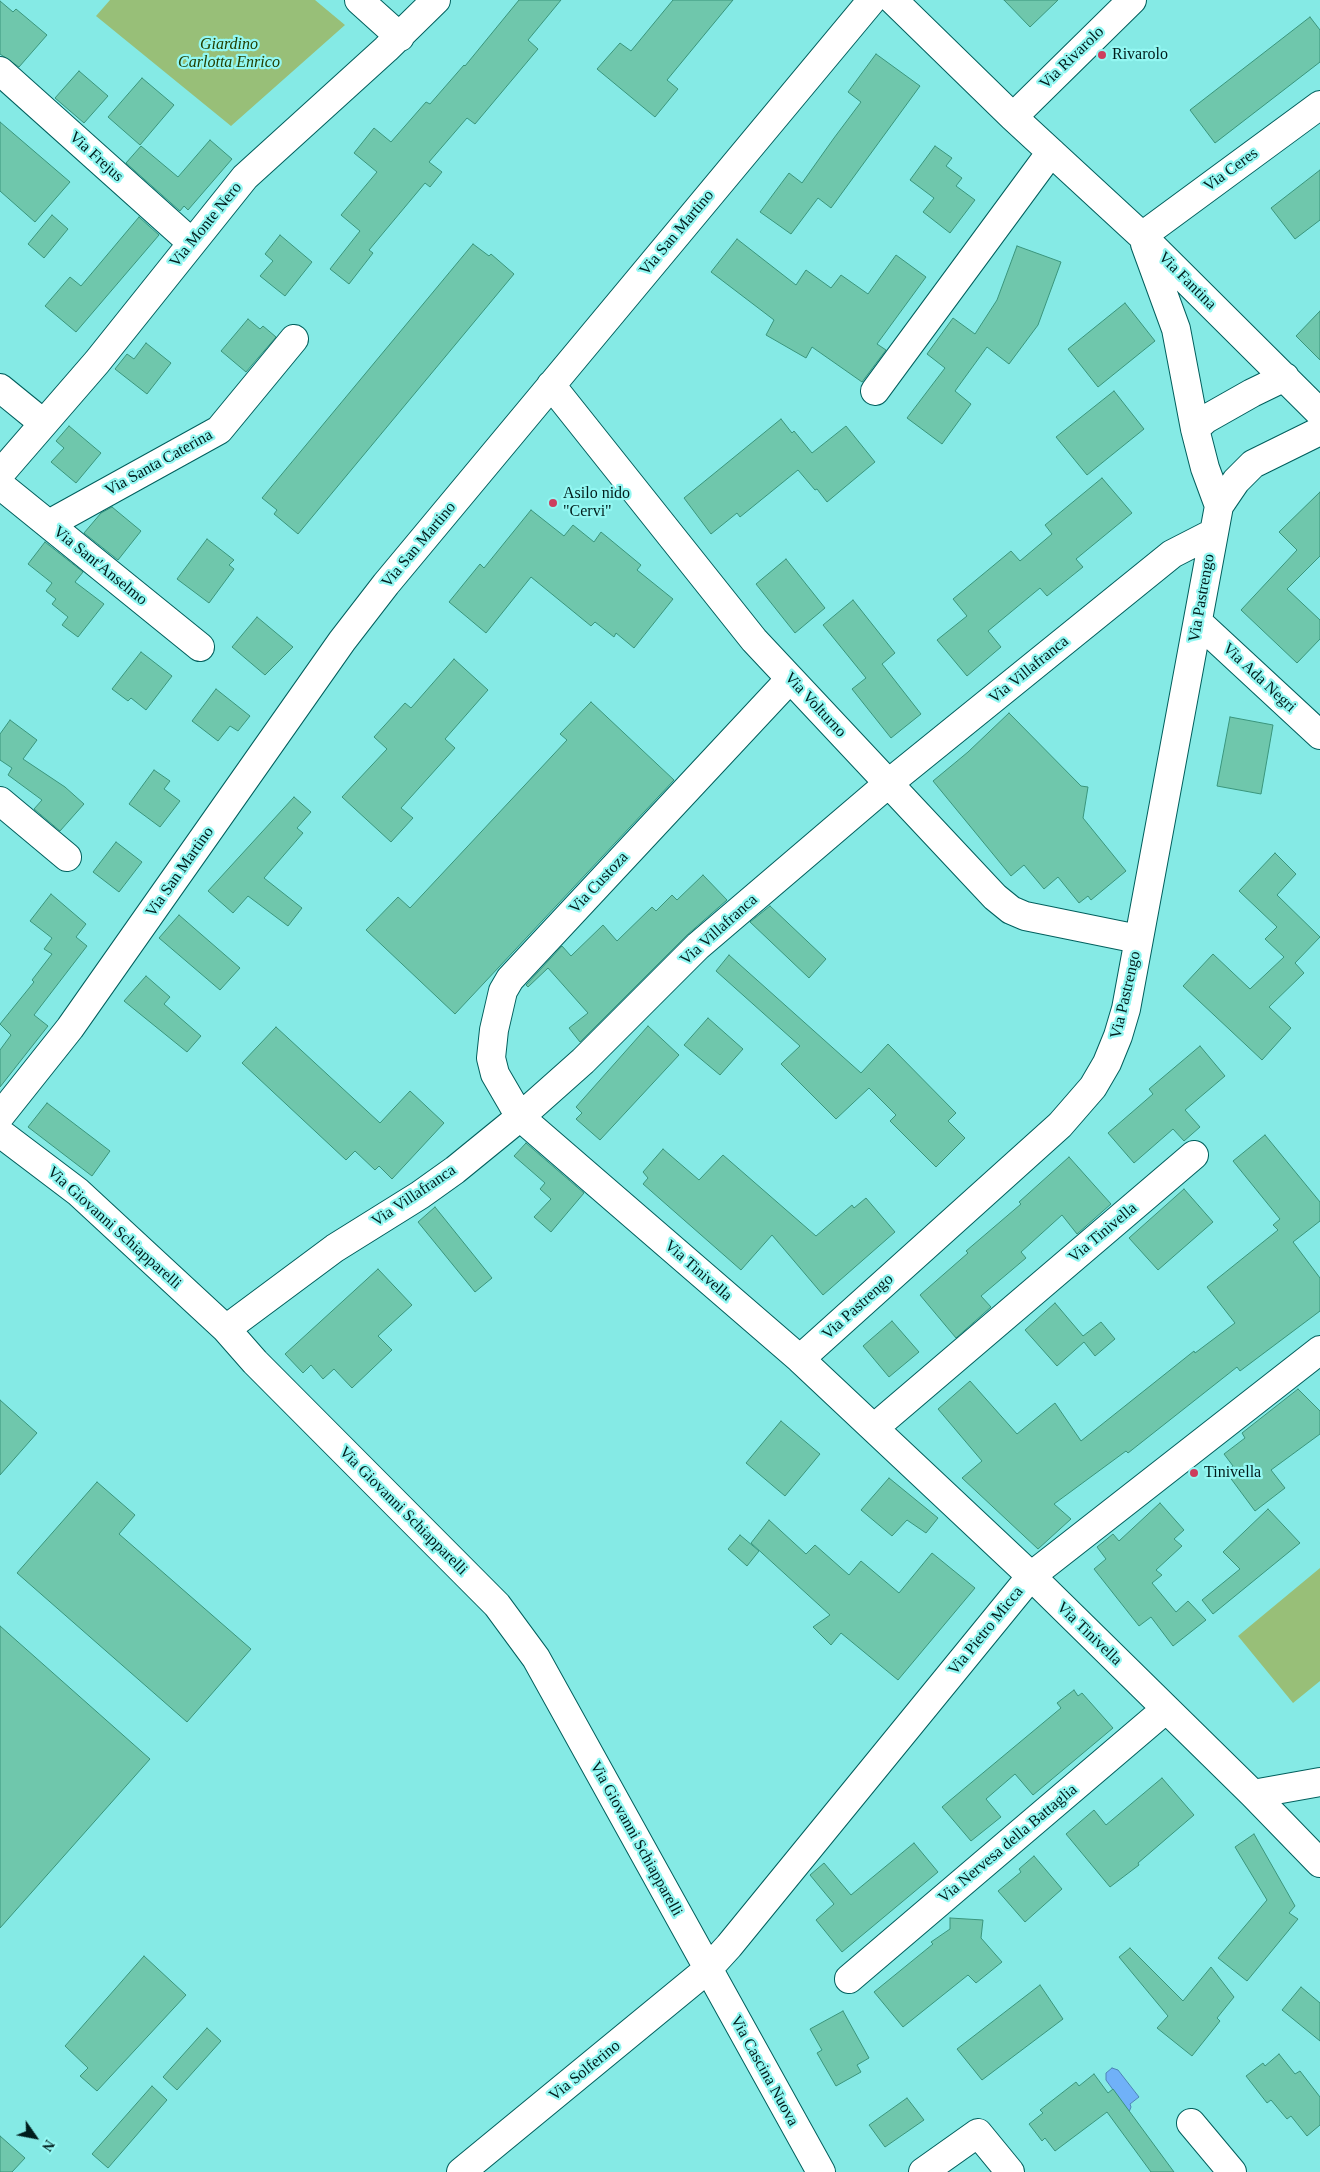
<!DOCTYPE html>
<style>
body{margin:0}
#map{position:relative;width:1320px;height:2172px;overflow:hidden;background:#85eae5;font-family:Georgia,serif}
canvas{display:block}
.north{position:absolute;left:10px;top:2112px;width:50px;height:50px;-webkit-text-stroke:4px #93f7f2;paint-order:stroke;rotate:123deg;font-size:14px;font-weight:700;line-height:20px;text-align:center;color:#001d1c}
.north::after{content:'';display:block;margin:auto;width:18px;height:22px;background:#001d1c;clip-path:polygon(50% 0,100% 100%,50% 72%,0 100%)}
</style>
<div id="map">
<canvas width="1320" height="2172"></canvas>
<div class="north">N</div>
</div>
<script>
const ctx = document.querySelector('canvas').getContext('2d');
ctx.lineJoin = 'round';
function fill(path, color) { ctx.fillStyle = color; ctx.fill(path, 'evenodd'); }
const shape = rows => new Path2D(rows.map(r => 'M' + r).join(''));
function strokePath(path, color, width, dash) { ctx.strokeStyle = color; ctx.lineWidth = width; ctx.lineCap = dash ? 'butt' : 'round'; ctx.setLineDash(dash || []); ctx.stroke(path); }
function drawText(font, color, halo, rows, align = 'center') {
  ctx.font = font + ' Georgia,serif'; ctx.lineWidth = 4.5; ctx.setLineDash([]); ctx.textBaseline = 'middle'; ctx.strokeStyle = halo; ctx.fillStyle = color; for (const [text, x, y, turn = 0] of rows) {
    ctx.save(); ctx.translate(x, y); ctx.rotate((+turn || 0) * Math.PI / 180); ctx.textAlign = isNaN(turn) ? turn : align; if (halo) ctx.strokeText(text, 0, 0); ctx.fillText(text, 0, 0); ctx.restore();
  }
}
const green = shape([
 [110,0,315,0,345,25,231,126,96,16],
 [1320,1568,1320,1681,1293,1703,1238,1636]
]);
const water = shape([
 [1112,2068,1118,2070,1139,2097,1130,2104,1131,2107,1129,2112,1106,2080,1106,2073,1112,2068]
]);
const building = shape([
 [519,0,561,0,528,40,538,49,475,124,467,118,429,162,442,172,430,187,425,183,369,250,373,253,349,284,330,269,360,231,341,215,377,172,354,153,374,128,391,142,426,102,430,104,464,65,465,66,519,0],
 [673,0,733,0,667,80,678,89,655,117,597,69,620,43,631,51,673,0],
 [1004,0,1058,0,1030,27,1004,0],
 [0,1,13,12,16,9,47,35,19,67,0,54,0,1],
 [1310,17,1320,30,1320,62,1215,143,1190,110,1310,17],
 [876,54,920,86,831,208,818,198,791,234,760,212,789,173,802,183,834,138,861,102,848,92,876,54],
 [79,71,108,96,84,123,55,98,79,71],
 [142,78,174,105,140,145,108,117,142,78],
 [0,122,70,182,35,222,0,191,0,122],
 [210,140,232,159,188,210,184,206,180,211,126,163,141,146,178,177,210,140],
 [935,146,952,158,946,166,962,178,956,186,975,200,950,233,923,212,934,198,910,180,935,146],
 [1320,170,1320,220,1295,239,1271,208,1320,170],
 [52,215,68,229,44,258,28,244,52,215],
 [139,217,159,235,76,332,45,306,70,277,81,286,139,217],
 [280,235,312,262,285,296,260,276,273,261,265,254,280,235],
 [737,239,796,285,806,270,831,288,841,275,868,294,896,255,926,277,877,344,886,350,862,382,812,347,806,358,766,335,774,320,711,272,737,239],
 [473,244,489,256,491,254,514,274,298,534,274,514,277,510,262,498,473,244],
 [1017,246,1061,262,1038,325,1009,364,987,347,955,391,971,404,942,444,907,418,945,368,927,354,953,318,975,334,997,300,1017,246],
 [1125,303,1155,341,1098,387,1068,349,1125,303],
 [1320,311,1320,360,1296,336,1320,311],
 [248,319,260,329,263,326,276,337,246,372,221,351,248,319],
 [146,343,171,363,147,394,115,369,127,354,134,359,146,343],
 [1114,391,1144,429,1087,475,1056,437,1114,391],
 [781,419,792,433,794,431,812,453,846,426,875,462,827,502,817,489,815,490,798,470,740,517,737,513,711,534,684,498,781,419],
 [69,426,101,453,76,483,51,462,64,448,56,441,69,426],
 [1102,478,1132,513,1076,559,1083,567,1047,596,1040,588,988,631,1001,647,967,676,937,640,967,616,953,599,1011,551,1020,561,1052,534,1045,525,1102,478],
 [1320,492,1320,556,1287,589,1320,620,1320,639,1297,663,1241,610,1297,550,1279,532,1320,492],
 [112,507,141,531,118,560,84,533,101,513,112,507],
 [531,510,564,536,573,525,594,542,601,532,641,565,637,570,673,599,634,648,616,633,614,637,595,622,591,626,531,577,486,633,449,602,480,564,484,568,531,510],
 [207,539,234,560,229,565,234,569,209,603,177,579,207,539],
 [45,542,83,572,75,582,104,604,78,637,62,625,68,617,52,604,56,599,46,591,52,583,28,564,45,542],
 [786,559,825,608,795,633,756,584,786,559],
 [853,600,895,653,882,664,921,714,891,738,852,689,866,678,823,625,853,600],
 [257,617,293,647,265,675,232,647,257,617],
 [141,652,172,676,146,710,131,698,128,701,112,689,141,652],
 [454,659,488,690,445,739,455,748,401,808,413,818,391,842,342,797,387,749,374,737,405,703,411,708,454,659],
 [216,689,250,716,238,731,230,726,218,741,192,721,216,689],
 [591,702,674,780,455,1014,366,930,398,897,410,908,567,740,560,734,591,702],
 [1009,713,1081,786,1088,787,1083,818,1126,871,1091,900,1088,896,1079,903,1058,877,1044,889,1024,865,1011,876,933,781,968,752,1009,713],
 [1230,717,1273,725,1261,794,1217,786,1230,717],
 [10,720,37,740,23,759,65,787,84,804,60,831,34,809,42,800,8,775,12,768,0,760,0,734,10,720],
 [154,770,170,781,164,789,180,801,160,827,129,804,154,770],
 [294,797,311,812,297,828,303,833,264,878,302,908,288,926,248,896,233,913,208,891,294,797],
 [116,842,142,862,119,892,93,872,116,842],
 [1275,853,1296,874,1277,895,1320,937,1295,963,1304,973,1269,1007,1291,1028,1262,1060,1183,986,1213,954,1250,989,1284,957,1265,939,1277,927,1239,891,1275,853],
 [703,875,727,900,687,935,580,1042,569,1028,588,1013,548,968,528,987,526,985,562,946,571,956,603,925,617,941,652,907,656,911,672,895,677,900,703,875],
 [51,894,86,924,76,937,87,946,34,1015,48,1026,0,1087,0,1050,11,1035,0,1024,34,982,32,980,52,954,44,949,52,938,30,921,51,894],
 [770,906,826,959,809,978,750,922,770,906],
 [179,915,240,968,220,990,159,938,179,915],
 [729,955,861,1073,888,1044,956,1113,948,1121,965,1138,936,1167,890,1121,896,1115,869,1088,836,1119,781,1064,800,1046,716,971,729,955],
 [146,976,170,997,164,1004,201,1036,187,1052,124,1001,146,976],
 [708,1018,743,1049,720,1075,684,1045,708,1018],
 [648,1026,679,1055,600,1140,576,1119,582,1113,576,1107,648,1026],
 [276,1027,380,1123,410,1091,444,1123,392,1179,379,1166,375,1170,355,1151,346,1160,242,1063,276,1027],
 [1200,1046,1225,1076,1185,1110,1200,1127,1184,1141,1173,1129,1134,1163,1108,1133,1153,1094,1149,1089,1200,1046],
 [47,1103,110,1151,92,1176,28,1127,47,1103],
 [1265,1135,1320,1202,1320,1221,1293,1242,1320,1278,1320,1311,1240,1371,1237,1367,1128,1453,1126,1451,1054,1504,1071,1519,1038,1549,962,1478,982,1461,938,1409,970,1381,1017,1434,1055,1403,1081,1441,1194,1351,1195,1353,1235,1323,1207,1287,1278,1230,1273,1225,1280,1219,1233,1161,1265,1135],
 [526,1143,584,1193,551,1232,534,1217,551,1199,540,1189,545,1183,514,1156,526,1143],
 [663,1149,699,1180,723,1155,816,1236,852,1205,854,1208,866,1198,895,1232,823,1295,772,1235,741,1270,643,1184,648,1178,643,1172,663,1149],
 [1069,1157,1111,1204,1077,1234,1062,1215,1021,1252,1026,1258,981,1296,991,1307,956,1338,920,1295,968,1253,966,1251,1021,1204,1019,1202,1069,1157],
 [1184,1189,1213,1222,1158,1270,1129,1238,1184,1189],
 [435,1207,492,1278,475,1292,418,1222,435,1207],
 [378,1269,412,1305,378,1336,392,1350,352,1388,334,1369,323,1379,311,1365,303,1373,285,1354,378,1269],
 [1055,1303,1083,1336,1101,1322,1115,1339,1095,1356,1084,1342,1057,1366,1025,1330,1055,1303],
 [892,1321,919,1352,889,1377,863,1346,892,1321],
 [1298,1389,1320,1411,1320,1434,1271,1470,1285,1488,1255,1511,1226,1472,1233,1466,1224,1454,1245,1438,1242,1433,1298,1389],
 [0,1400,37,1433,0,1475,0,1400],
 [781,1421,820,1454,785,1496,746,1463,781,1421],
 [889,1478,938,1518,926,1533,907,1520,892,1536,861,1510,889,1478],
 [97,1482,135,1515,119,1534,251,1649,187,1722,17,1573,97,1482],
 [1160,1503,1184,1530,1174,1539,1182,1546,1156,1570,1162,1575,1152,1583,1176,1612,1188,1601,1206,1620,1173,1646,1151,1617,1139,1626,1094,1569,1106,1559,1097,1547,1113,1534,1119,1541,1160,1503],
 [1268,1509,1300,1543,1213,1614,1202,1600,1240,1569,1223,1552,1268,1509],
 [769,1520,806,1554,815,1545,849,1575,861,1561,899,1593,932,1553,975,1588,898,1680,841,1633,831,1645,813,1627,830,1615,751,1543,769,1520],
 [740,1535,759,1551,747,1566,728,1549,740,1535],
 [0,1626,150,1759,0,1928,0,1626],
 [1074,1690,1078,1696,1082,1693,1113,1728,1033,1795,1015,1774,986,1799,1001,1817,971,1841,942,1807,1061,1708,1057,1703,1074,1690],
 [1162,1778,1194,1815,1138,1863,1139,1865,1110,1887,1066,1834,1094,1810,1106,1825,1162,1778],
 [1254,1834,1295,1906,1289,1913,1298,1919,1247,1981,1218,1958,1267,1900,1235,1847,1254,1834],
 [914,1843,938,1872,842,1952,816,1920,834,1904,810,1875,824,1863,851,1895,914,1843],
 [1034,1856,1062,1889,1025,1922,998,1891,1021,1872,1019,1869,1034,1856],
 [950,1918,983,1920,981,1938,1002,1962,976,1983,968,1975,903,2027,874,1992,933,1944,931,1942,950,1929,950,1918],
 [1130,1948,1183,2001,1211,1967,1234,1997,1217,2018,1220,2021,1192,2056,1157,2028,1168,2016,1119,1957,1130,1948],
 [144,1956,186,1995,97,2091,80,2076,88,2068,65,2046,144,1956],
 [1040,1985,1063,2019,982,2080,957,2049,1040,1985],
 [1301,1987,1320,2003,1320,2041,1282,2010,1301,1987],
 [843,2011,869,2058,857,2065,861,2072,836,2086,817,2053,822,2050,810,2029,843,2011],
 [207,2028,221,2041,177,2090,163,2077,207,2028],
 [1279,2054,1295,2074,1300,2071,1320,2097,1320,2125,1307,2136,1291,2116,1287,2119,1271,2100,1267,2103,1246,2076,1263,2063,1265,2066,1279,2054],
 [1094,2074,1108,2093,1113,2089,1174,2172,1151,2172,1107,2112,1055,2151,1045,2138,1042,2141,1029,2124,1043,2113,1040,2110,1076,2082,1079,2086,1094,2074],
 [152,2086,167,2100,108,2168,92,2154,152,2086],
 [907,2098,924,2120,885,2147,869,2125,907,2098],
 [0,2136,25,2158,12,2172,0,2172,0,2136]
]);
const minor = shape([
 [359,0,400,37],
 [893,0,1013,117,1142,236,1320,413],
 [0,71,192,243],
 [1013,117,1132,0],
 [1142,236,1320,105],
 [1145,244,1176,329,1195,429,1205,468,1219,506],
 [551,385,754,640,995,897,1011,910,1025,916,1138,939],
 [0,388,43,423],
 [875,391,1051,152],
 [1195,429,1206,419,1252,393,1285,377],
 [0,474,97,362,245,177,386,49,436,0],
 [0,485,200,647],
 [49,524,219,430,294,339],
 [1198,622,1320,735],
 [790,679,510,979,503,991,494,1030,491,1058,495,1074,520,1117,800,1359,1031,1576,1253,1794,1320,1782],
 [0,801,67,857],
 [0,1116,70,1028,342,641,386,584,872,0],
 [0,1133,78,1192,226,1329,255,1362,497,1605,536,1658,821,2172],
 [226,1329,335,1248,420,1195,455,1170,520,1117,583,1061,698,946,889,783,1172,554,1213,533],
 [800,1359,1060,1125,1093,1087,1107,1063,1118,1036,1126,1009,1219,506,1236,481,1253,464,1320,431],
 [874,1428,1194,1155],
 [1253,1794,1320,1863],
 [849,1979,1166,1709],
 [1191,2123,1232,2172],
 [461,2172,708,1969,729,1946,1031,1576,1320,1350],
 [923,2172,978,2133,1010,2172]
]);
const markers = [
 [1102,55,5,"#cd3d5d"],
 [553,503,5,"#cd3d5d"],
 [1194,1473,5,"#cd3d5d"]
];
const parkNames = [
 ["Giardino",229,45],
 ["Carlotta Enrico",229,63]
];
const poiNames = [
 ["Rivarolo",1112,55],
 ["Asilo nido",563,494],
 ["\"Cervi\"",563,512],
 ["Tinivella",1204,1473]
];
const streetNames = [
 ["Via Rivarolo",1072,58,-44],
 ["Via Frejus",96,157,42],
 ["Via Ceres",1231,170,-36],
 ["Via Monte Nero",206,225,-51],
 ["Via San Martino",677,233,-50],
 ["Via Fantina",1187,281,45],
 ["Via Santa Caterina",159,463,-29],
 ["Via San Martino",419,545,-50],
 ["Via Sant'Anselmo",100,566,39],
 ["Via Pastrengo",1202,598,-80],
 ["Via Villafranca",1029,670,-39],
 ["Via Ada Negri",1259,678,43],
 ["Via Volturno",815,705,47],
 ["Via San Martino",180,872,-55],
 ["Via Custoza",599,883,-47],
 ["Via Villafranca",719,930,-42],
 ["Via Pastrengo",1126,995,-77],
 ["Via Villafranca",414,1196,-34],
 ["Via Giovanni Schiapparelli",114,1228,42],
 ["Via Tinivella",1103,1233,-40],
 ["Via Tinivella",698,1271,41],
 ["Via Pastrengo",858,1307,-42],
 ["Via Giovanni Schiapparelli",403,1511,45],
 ["Via Pietro Micca",986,1631,-51],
 ["Via Tinivella",1089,1634,44],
 ["Via Giovanni Schiapparelli",636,1839,61],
 ["Via Nervesa della Battaglia",1008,1844,-40],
 ["Via Solferino",585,2071,-39],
 ["Via Cascina Nuova",764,2071,61]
];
fill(green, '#98bf78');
fill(water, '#70b1f8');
strokePath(water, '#4e85b6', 1);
fill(building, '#6fc7ac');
strokePath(building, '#3a957c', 1);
strokePath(minor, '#005f5d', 30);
strokePath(minor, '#fff', 28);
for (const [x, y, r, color] of markers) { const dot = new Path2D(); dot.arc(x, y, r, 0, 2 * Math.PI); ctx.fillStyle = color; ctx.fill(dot); strokePath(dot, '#93f7f2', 2); }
drawText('italic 16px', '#233f01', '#93f7f2', parkNames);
drawText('16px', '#001d1c', '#93f7f2', poiNames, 'left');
drawText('16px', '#001d1c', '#93f7f2', streetNames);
</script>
